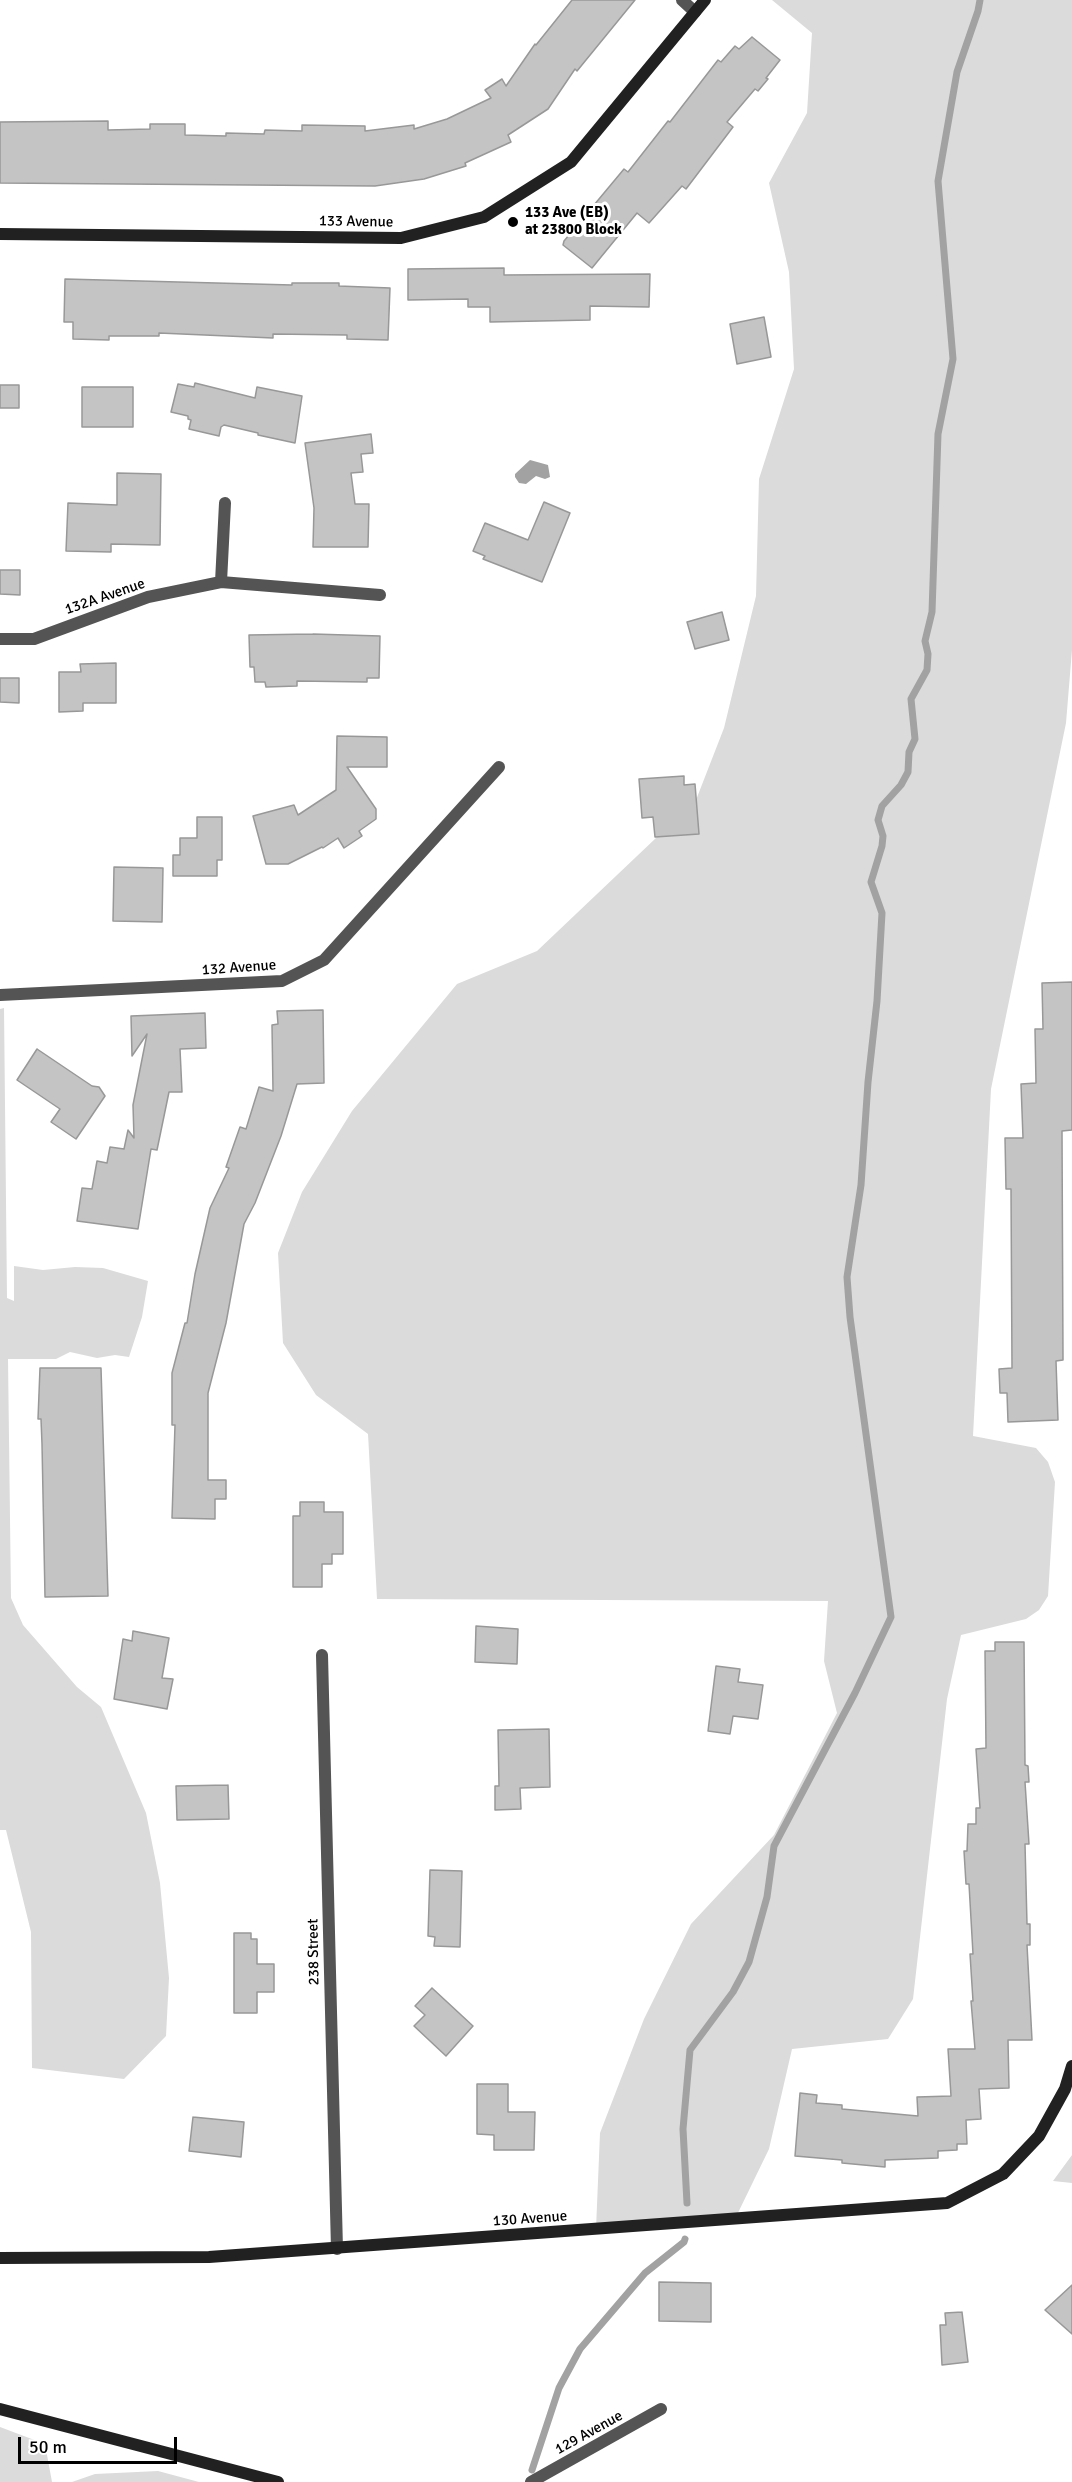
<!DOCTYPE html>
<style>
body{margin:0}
#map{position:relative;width:1072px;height:2482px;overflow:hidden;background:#fff;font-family:Signika,sans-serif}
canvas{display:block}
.scale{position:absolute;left:18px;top:2437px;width:159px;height:27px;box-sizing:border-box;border:3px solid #000;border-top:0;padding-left:8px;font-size:18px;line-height:21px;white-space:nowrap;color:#000;-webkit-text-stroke:4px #fff;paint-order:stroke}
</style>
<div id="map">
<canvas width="1072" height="2482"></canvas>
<div class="scale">50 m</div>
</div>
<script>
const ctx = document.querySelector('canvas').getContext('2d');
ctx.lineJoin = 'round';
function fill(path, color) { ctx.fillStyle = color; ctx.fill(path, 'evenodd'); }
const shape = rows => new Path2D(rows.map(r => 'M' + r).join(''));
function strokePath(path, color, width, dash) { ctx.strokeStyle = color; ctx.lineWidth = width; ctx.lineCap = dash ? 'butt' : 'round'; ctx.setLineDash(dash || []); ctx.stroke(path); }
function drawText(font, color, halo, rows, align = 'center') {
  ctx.font = font + ' Signika,sans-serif'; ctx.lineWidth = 6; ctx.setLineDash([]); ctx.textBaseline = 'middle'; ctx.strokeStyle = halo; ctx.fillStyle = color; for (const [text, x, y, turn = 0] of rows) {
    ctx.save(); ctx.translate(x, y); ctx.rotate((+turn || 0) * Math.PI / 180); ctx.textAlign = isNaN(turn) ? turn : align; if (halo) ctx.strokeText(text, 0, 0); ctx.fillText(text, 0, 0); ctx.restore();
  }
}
const green = shape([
 [772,0,1072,0,1072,650,1066,723,991,1089,973,1436,1036,1448,1048,1462,1055,1482,1048,1596,1039,1610,1026,1619,961,1635,947,1699,913,1999,888,2039,792,2049,769,2149,735,2219,596,2229,600,2133,644,2019,691,1924,774,1835,837,1713,824,1661,828,1601,377,1599,368,1434,316,1395,283,1343,278,1253,302,1192,352,1111,457,984,537,951,696,800,724,728,756,596,759,479,794,369,789,272,769,183,807,113,812,33],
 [4,1008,7,1298,14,1301,14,1266,43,1270,75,1267,103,1268,148,1281,142,1317,129,1357,115,1355,97,1358,70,1352,56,1359,8,1359,11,1598,23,1625,77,1687,101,1707,146,1813,160,1883,169,1978,166,2036,124,2079,32,2068,31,1932,6,1830,0,1830,0,1009],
 [1072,2155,1072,2183,1053,2181],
 [0,2427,45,2444,52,2482,0,2482],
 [158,2471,199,2482,72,2482,95,2474]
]);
const water = shape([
 [530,460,548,465,550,477,545,479,536,476,526,484,519,483,515,477,515,474]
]);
const stream = shape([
 [687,2203,683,2129,690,2050,733,1992,749,1962,767,1897,774,1846,855,1693,891,1617,850,1317,847,1277,861,1185,868,1082,877,1001,882,913,871,882,882,846,883,836,878,820,882,806,901,785,908,772,909,752,915,739,911,699,927,670,928,654,925,641,932,612,938,434,953,359,938,181,957,72,978,11,980,0],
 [532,2470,559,2388,580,2349,645,2273,684,2242,685,2239]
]);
const building = shape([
 [572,0,635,0,577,71,575,69,548,109,508,135,511,142,465,163,466,166,424,179,375,186,0,183,0,122,108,121,108,130,150,129,150,124,185,124,185,135,226,136,226,133,264,134,265,130,302,131,302,125,365,126,365,131,414,125,414,129,447,119,491,98,485,90,502,79,506,86,535,44,536,45,572,0],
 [752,37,780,60,766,78,768,79,758,91,755,89,727,122,733,127,686,189,682,186,649,223,637,213,592,268,563,245,564,241,624,169,628,172,668,121,670,122,718,60,721,62,735,46,739,49,752,37],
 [504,268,504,275,650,274,649,307,590,306,590,320,490,322,490,307,468,307,468,299,408,300,408,269,504,268],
 [65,279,292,285,292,283,339,283,339,286,390,288,388,340,347,339,347,335,273,334,273,338,159,333,159,336,109,336,109,340,73,339,73,322,64,322,65,279],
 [764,317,771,357,737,364,730,324,764,317],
 [195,383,255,398,257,387,302,396,295,443,258,435,258,433,224,425,221,427,219,436,189,429,191,420,188,419,188,416,171,412,178,384,194,387,195,383],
 [0,385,19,385,19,408,0,408,0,385],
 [82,387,133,387,133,427,82,427,82,387],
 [371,434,373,453,361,454,363,472,351,473,355,504,369,504,368,547,313,547,314,508,305,443,371,434],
 [117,473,161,474,160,545,111,544,111,552,66,551,68,503,117,505,117,473],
 [544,502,570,513,542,582,483,559,485,556,473,551,485,523,528,540,544,502],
 [0,570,20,570,20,595,0,594,0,570],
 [722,612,729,640,695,649,687,622,722,612],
 [313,634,380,636,379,678,367,678,367,682,297,681,297,686,266,687,265,682,255,682,254,667,250,667,249,635,313,634],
 [116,663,116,703,83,703,83,711,59,712,59,672,81,672,80,664,116,663],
 [0,678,19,678,19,703,0,702,0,678],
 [337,736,387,737,387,767,347,767,376,809,376,819,359,831,362,836,344,848,338,838,323,848,322,847,288,864,266,864,253,816,294,805,298,815,336,790,337,736],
 [684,776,684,785,695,784,699,834,655,837,653,817,642,818,639,779,684,776],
 [197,817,222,817,222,860,217,860,217,876,173,876,173,855,180,855,180,838,197,838,197,817],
 [114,867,163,868,162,922,113,921,114,867],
 [1072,982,1072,1130,1062,1131,1063,1360,1056,1361,1058,1420,1008,1422,1007,1393,1000,1393,999,1369,1012,1368,1011,1189,1006,1189,1005,1138,1023,1138,1021,1084,1036,1083,1035,1029,1043,1029,1042,983,1072,982],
 [323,1010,324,1083,297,1084,281,1136,255,1203,244,1224,226,1323,208,1393,208,1480,226,1480,226,1499,215,1499,215,1519,172,1518,175,1425,172,1425,172,1373,185,1323,187,1323,195,1274,210,1208,229,1168,226,1167,240,1127,246,1129,259,1087,273,1091,272,1025,278,1024,277,1011,323,1010],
 [205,1013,206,1048,180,1049,182,1092,169,1092,157,1150,151,1149,138,1229,77,1221,82,1188,92,1189,97,1161,107,1163,110,1147,124,1149,128,1130,134,1138,133,1105,147,1034,132,1056,131,1016,205,1013],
 [37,1049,92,1086,99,1087,105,1096,76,1139,51,1122,60,1109,17,1080,37,1049],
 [40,1368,101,1368,108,1596,45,1597,42,1444,41,1419,38,1419,40,1368],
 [300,1502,324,1502,324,1512,343,1512,343,1554,332,1554,332,1564,322,1564,322,1587,293,1587,293,1516,300,1516,300,1502],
 [476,1626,518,1629,517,1664,475,1662,476,1626],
 [133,1631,169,1638,162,1678,173,1679,167,1709,114,1699,123,1639,132,1641,133,1631],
 [995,1642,1024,1642,1025,1765,1028,1766,1029,1782,1025,1782,1029,1844,1025,1844,1027,1924,1030,1924,1030,1945,1027,1945,1032,2040,1008,2040,1009,2088,979,2089,981,2119,966,2120,967,2144,957,2144,957,2150,938,2151,938,2158,885,2160,885,2167,842,2163,842,2160,795,2156,800,2093,817,2095,816,2103,842,2105,842,2109,918,2116,917,2097,951,2096,948,2049,975,2049,971,2001,973,2001,970,1954,973,1954,969,1884,966,1884,964,1851,967,1851,968,1824,976,1824,976,1808,980,1808,976,1749,986,1748,985,1651,995,1651,995,1642],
 [716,1666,740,1669,738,1682,763,1685,758,1719,733,1716,730,1734,708,1731,716,1666],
 [549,1729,550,1787,520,1788,521,1809,495,1810,495,1786,499,1786,498,1730,549,1729],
 [228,1785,229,1819,177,1820,176,1786,228,1785],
 [430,1870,462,1871,460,1947,434,1946,435,1937,428,1936,430,1870],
 [234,1933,251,1933,251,1939,257,1939,257,1964,274,1964,274,1992,257,1992,257,2013,234,2013,234,1933],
 [432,1988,473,2026,446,2056,414,2026,425,2015,415,2006,432,1988],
 [477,2084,508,2084,508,2112,535,2112,534,2150,494,2150,494,2135,477,2134,477,2084],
 [193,2117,244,2122,241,2157,189,2151,193,2117],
 [659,2282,711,2283,711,2322,659,2321,659,2282],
 [1072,2285,1072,2334,1045,2310,1072,2285],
 [962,2312,968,2362,942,2365,940,2325,946,2325,945,2313,962,2312]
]);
const street = shape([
 [682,0,695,12],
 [221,582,225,503],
 [0,639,34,639,148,597,221,582,380,595],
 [0,995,282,981,324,960,499,767],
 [322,1655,337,2249],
 [531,2482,661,2409]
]);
const secondary = shape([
 [0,234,401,238,484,217,571,162,705,0],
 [0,2258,209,2257,947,2203,1003,2174,1039,2136,1065,2089,1072,2066],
 [0,2409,278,2482]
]);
const markers = [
 [513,222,6,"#000"]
];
const poiNames = [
 ["133 Ave (EB)",525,213],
 ["at 23800 Block",525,230]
];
const streetNames = [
 ["133 Avenue",356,222,1],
 ["132A Avenue",105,597,-19],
 ["132 Avenue",239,968,-4],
 ["238 Street",314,1952,-91],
 ["130 Avenue",530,2219,-4],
 ["129 Avenue",589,2433,-29]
];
fill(green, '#dbdbdb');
fill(water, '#a2a2a2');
strokePath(stream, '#a2a2a2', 7);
fill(building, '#c4c4c4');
strokePath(building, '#989898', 1.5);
strokePath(street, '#545454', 12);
strokePath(secondary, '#212121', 12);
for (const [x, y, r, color] of markers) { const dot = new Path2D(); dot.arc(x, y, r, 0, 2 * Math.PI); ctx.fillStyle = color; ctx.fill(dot); strokePath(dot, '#fff', 2); }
drawText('bold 15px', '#000', '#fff', poiNames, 'left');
drawText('15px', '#000', '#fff', streetNames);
</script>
